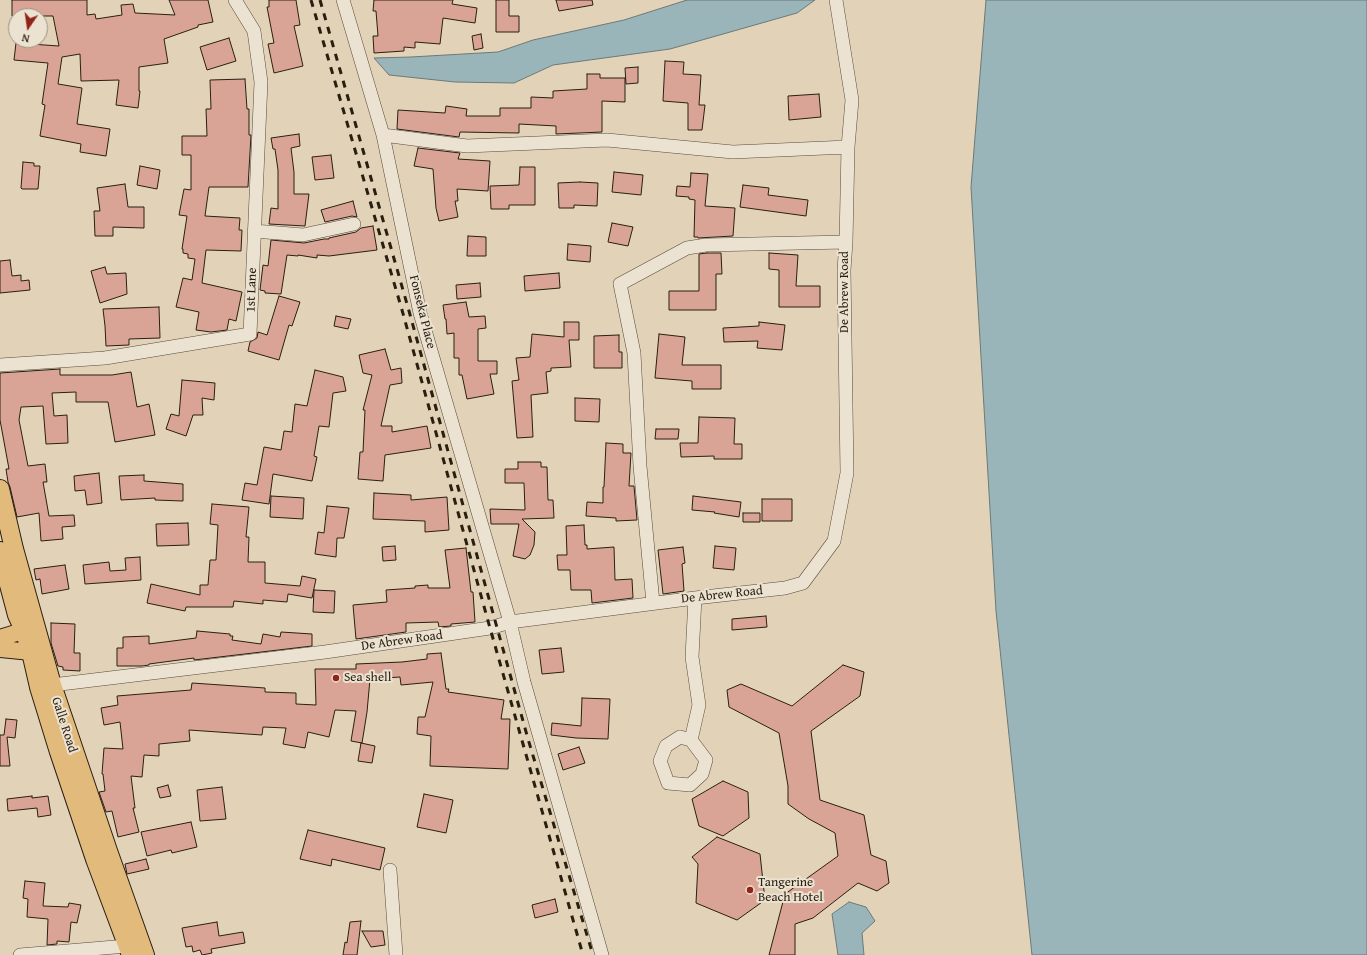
<!DOCTYPE html>
<style>
body{margin:0}
#map{position:relative;width:1367px;height:955px;overflow:hidden;background:#e2d3b8;font-family:"Gentium Book Plus",serif}
canvas{display:block}
.north{position:absolute;left:8px;top:8px;width:40px;height:40px;box-sizing:border-box;background:#ece2d1;border:1px solid #9e9484;border-radius:50%;rotate:193deg;font-size:11px;font-weight:700;line-height:16px;text-align:center;color:#291f11}
.north::after{content:'';display:block;margin:auto;width:14px;height:18px;background:#8f2418;clip-path:polygon(50% 0,100% 100%,50% 72%,0 100%)}
</style>
<div id="map">
<canvas width="1367" height="955"></canvas>
<div class="north">N</div>
</div>
<script>
const ctx = document.querySelector('canvas').getContext('2d');
ctx.lineJoin = 'round';
function fill(path, color) { ctx.fillStyle = color; ctx.fill(path, 'evenodd'); }
const shape = rows => new Path2D(rows.map(r => 'M' + r).join(''));
function strokePath(path, color, width, dash) { ctx.strokeStyle = color; ctx.lineWidth = width; ctx.lineCap = dash ? 'butt' : 'round'; ctx.setLineDash(dash || []); ctx.stroke(path); }
function drawText(font, color, halo, rows, align = 'center') {
  ctx.font = font + ' "Gentium Book Plus",serif'; ctx.lineWidth = 4; ctx.setLineDash([]); ctx.textBaseline = 'middle'; ctx.strokeStyle = halo; ctx.fillStyle = color; for (const [text, x, y, turn = 0] of rows) {
    ctx.save(); ctx.translate(x, y); ctx.rotate((+turn || 0) * Math.PI / 180); ctx.textAlign = isNaN(turn) ? turn : align; if (halo) ctx.strokeText(text, 0, 0); ctx.fillText(text, 0, 0); ctx.restore();
  }
}
const water = shape([
 [687,0,815,0,797,13,702,40,670,49,553,65,514,83,455,82,389,75,374,58,411,57,498,52,533,40,624,20,687,0],
 [986,0,1367,0,1367,955,1032,955,996,611,971,187,986,0],
 [849,902,866,907,875,921,862,933,864,955,838,955,832,914,849,902]
]);
const building = shape([
 [12,0,87,0,87,15,95,14,96,19,122,15,121,5,133,4,135,13,175,15,169,0,208,0,213,22,198,25,198,27,164,39,168,63,139,67,139,91,140,91,138,108,116,105,119,80,81,81,80,54,62,57,58,84,82,88,77,124,110,129,106,156,80,152,81,144,40,136,45,105,42,104,48,63,14,60,16,43,59,46,53,16,12,16,12,0],
 [269,0,296,0,300,25,294,26,303,66,274,73,268,44,274,43,267,7,269,7,269,0],
 [374,0,453,0,452,4,477,8,475,23,443,18,440,44,415,42,415,48,404,47,404,51,374,53,373,36,378,36,376,11,373,11,374,0],
 [496,0,509,0,509,16,519,16,519,32,496,32,496,0],
 [556,0,592,0,593,5,559,11,556,0],
 [481,34,483,48,474,50,472,36,481,34],
 [229,38,236,61,207,70,200,47,229,38],
 [665,61,684,62,683,74,701,75,699,105,705,105,702,130,688,130,688,103,663,101,665,61],
 [638,67,638,83,626,84,625,68,638,67],
 [587,74,600,74,600,78,625,78,625,102,602,101,602,132,556,134,556,126,519,124,519,133,460,132,459,137,397,129,398,110,445,113,446,106,467,109,466,116,500,116,500,108,531,108,531,97,553,98,553,91,587,89,587,74],
 [245,79,247,109,249,109,249,135,251,135,248,187,209,187,205,216,240,218,239,230,242,230,241,251,206,250,202,283,242,292,236,321,229,319,227,330,211,332,196,330,199,312,176,307,183,278,192,280,195,259,188,258,188,254,183,253,183,249,182,249,187,216,179,215,184,189,191,190,191,155,182,155,182,136,207,136,206,109,211,109,210,80,245,79],
 [819,94,821,117,789,120,788,96,819,94],
 [299,134,300,146,291,148,294,172,294,194,309,194,305,226,269,224,271,208,278,209,278,170,275,149,273,149,271,138,299,134],
 [418,148,460,153,458,159,490,161,488,191,457,189,458,201,455,201,458,217,439,221,436,208,433,169,414,166,418,148],
 [331,155,334,178,315,180,312,157,331,155],
 [23,162,34,163,34,166,40,166,38,189,22,189,21,188,23,162],
 [140,166,160,170,157,189,137,185,140,166],
 [520,167,535,167,535,205,509,205,509,209,491,209,490,186,519,185,520,167],
 [614,172,643,175,641,195,612,192,614,172],
 [691,173,708,174,705,206,735,208,733,236,698,238,698,237,694,237,695,200,689,199,689,197,676,196,677,186,690,187,691,173],
 [580,182,598,183,597,206,574,205,574,208,559,208,558,183,580,182],
 [125,184,128,207,144,207,144,228,113,227,113,236,95,236,94,211,100,211,97,188,125,184],
 [743,185,769,188,768,195,808,200,806,216,740,207,743,185],
 [353,201,357,217,352,216,325,222,321,210,353,201],
 [612,223,633,227,628,246,608,242,612,223],
 [373,226,377,250,329,256,317,255,317,258,298,255,298,256,287,255,281,294,265,293,265,291,260,290,263,265,268,266,271,240,304,243,324,239,329,239,329,238,356,232,361,228,373,226],
 [468,236,486,237,486,256,467,256,468,236],
 [568,244,591,246,590,262,567,260,568,244],
 [707,253,721,253,722,274,716,274,716,310,669,310,669,291,699,291,699,254,707,253],
 [769,253,798,255,796,286,820,286,820,307,779,307,779,270,769,269,769,253],
 [10,260,12,276,21,275,21,281,29,280,30,290,0,293,0,261,10,260],
 [105,267,107,274,126,273,127,294,100,303,91,271,105,267],
 [559,273,560,288,525,291,524,276,559,273],
 [480,283,481,297,457,299,456,285,480,283],
 [279,296,300,302,292,326,289,325,279,360,248,351,250,342,257,338,258,332,267,335,279,296],
 [466,302,469,317,485,316,486,328,478,329,478,361,497,361,497,374,490,374,494,394,467,399,462,375,459,375,459,358,454,358,454,333,447,334,446,319,445,319,443,305,466,302],
 [159,307,160,338,129,339,129,345,106,346,105,326,103,309,159,307],
 [336,316,351,319,348,329,334,326,336,316],
 [564,322,579,322,579,340,569,340,571,367,551,368,551,371,546,372,548,393,531,395,533,437,517,438,512,381,519,380,516,358,530,357,532,334,564,337,564,322],
 [759,322,785,325,782,350,757,348,758,341,724,342,723,328,759,326,759,322],
 [659,334,685,337,682,365,721,365,721,389,692,389,692,381,655,378,659,334],
 [619,335,619,352,622,352,622,368,594,368,594,336,619,335],
 [385,349,391,370,401,368,402,383,390,385,381,426,392,426,392,432,427,426,431,448,385,455,383,481,358,479,360,452,363,452,365,410,363,410,372,375,363,373,359,355,385,349],
 [60,369,60,375,112,375,131,372,137,407,149,404,155,435,115,442,108,402,76,402,76,392,52,393,54,416,67,415,68,443,46,444,43,406,21,407,19,420,28,466,45,464,47,482,43,482,49,516,74,515,75,526,62,527,63,539,41,541,39,513,17,517,10,487,8,482,6,469,9,469,0,420,0,373,60,369],
 [315,370,343,377,346,391,333,393,329,427,319,426,314,456,317,457,312,481,273,474,269,504,242,500,245,483,257,485,264,447,281,450,284,431,292,432,295,404,307,406,315,370],
 [182,380,215,383,214,400,202,398,203,415,193,415,186,436,166,429,171,414,179,416,182,380],
 [575,398,600,399,599,422,575,421,575,398],
 [699,417,735,418,734,444,742,444,742,459,714,459,714,456,681,457,680,443,698,443,699,417],
 [656,429,679,429,678,439,655,439,656,429],
 [606,443,623,444,623,453,631,453,629,486,634,486,637,520,616,521,616,518,586,516,587,502,603,503,603,487,604,487,606,443],
 [518,462,541,462,541,467,547,467,548,500,553,500,554,518,522,519,535,532,534,545,530,555,525,559,513,556,519,524,491,524,490,509,525,510,524,483,505,483,505,469,518,469,518,462],
 [99,473,102,503,87,505,85,490,75,491,74,476,99,473],
 [144,475,144,481,183,484,183,501,155,500,155,498,121,500,119,476,144,475],
 [374,493,411,495,411,500,447,497,449,530,425,532,425,521,373,519,374,493],
 [271,496,304,498,303,519,270,517,271,496],
 [693,496,741,502,739,517,714,513,715,512,692,510,693,496],
 [762,499,792,499,792,521,762,521,762,499],
 [212,504,249,507,246,537,249,537,248,562,265,562,265,583,300,586,302,576,316,579,312,598,288,594,287,602,263,600,263,604,234,601,233,607,186,607,185,611,147,603,151,584,200,595,200,585,208,585,210,560,216,560,218,525,210,524,212,504],
 [327,506,349,508,344,538,337,538,336,557,315,554,318,532,324,533,327,506],
 [743,513,760,513,760,522,743,522,743,513],
 [188,523,189,545,157,546,156,524,188,523],
 [584,525,585,545,587,545,587,549,614,547,615,580,632,579,633,598,592,603,591,590,571,590,570,570,558,570,557,555,567,555,566,526,584,525],
 [395,546,396,560,383,561,382,547,395,546],
 [715,546,736,548,734,570,713,568,715,546],
 [683,547,685,563,682,564,684,591,663,594,658,550,683,547],
 [466,548,471,592,473,592,475,622,451,624,451,626,439,627,438,622,406,623,406,632,356,639,353,605,387,602,386,590,415,588,415,586,428,585,428,588,450,588,445,550,466,548],
 [140,557,141,580,85,584,83,565,109,562,110,571,126,570,125,558,140,557],
 [65,565,69,589,42,594,40,579,36,580,34,569,65,565],
 [314,590,335,591,334,613,313,612,314,590],
 [766,616,767,627,732,630,732,619,766,616],
 [51,623,75,624,74,653,80,653,80,671,63,670,63,667,58,666,51,643,51,623],
 [197,631,230,634,230,636,233,636,232,640,261,644,263,634,280,637,281,632,312,634,312,646,194,660,194,658,149,664,149,665,142,666,117,666,117,648,123,648,123,637,149,636,149,644,196,638,197,631],
 [561,648,564,672,542,674,539,650,561,648],
 [441,653,446,689,449,689,448,692,504,700,501,719,510,719,508,769,430,766,431,736,417,734,418,717,425,717,433,682,401,685,400,677,370,679,367,712,362,743,351,741,356,711,335,710,329,737,308,732,305,748,283,744,286,728,263,727,262,735,189,730,190,741,159,744,159,756,144,755,142,777,131,776,135,808,133,808,139,832,118,837,112,811,106,812,99,792,105,791,103,774,102,774,104,748,123,749,120,722,104,725,101,708,118,705,117,696,191,690,192,683,265,688,265,692,296,693,296,704,316,705,315,669,356,669,356,664,402,662,427,659,427,654,441,653],
 [843,665,864,672,860,696,811,731,820,800,864,815,871,855,886,861,889,883,877,891,858,883,813,918,795,924,795,955,769,955,785,894,838,856,835,833,809,819,788,804,788,786,779,733,729,707,727,690,741,684,792,706,843,665],
 [582,698,610,699,608,739,576,738,551,735,552,723,581,726,582,698],
 [6,719,17,720,15,738,7,737,10,766,0,766,0,735,4,735,6,719],
 [361,743,375,746,372,763,358,761,361,743],
 [579,747,585,763,563,770,558,754,579,747],
 [723,781,748,792,749,818,723,836,699,826,692,799,723,781],
 [168,785,171,796,160,798,157,788,168,785],
 [222,787,226,819,200,821,197,790,222,787],
 [424,794,453,800,446,833,417,827,424,794],
 [32,796,32,798,48,796,51,815,38,817,37,808,8,811,7,799,32,796],
 [191,822,197,847,172,853,171,850,147,856,141,832,191,822],
 [308,830,385,848,380,870,332,859,331,866,300,859,308,830],
 [717,837,760,854,765,900,737,920,696,903,698,864,692,857,717,837],
 [146,859,149,869,127,874,125,864,146,859],
 [25,881,45,883,43,906,68,907,69,903,81,905,77,923,71,922,69,942,57,941,57,944,47,945,48,919,27,917,28,899,23,898,25,881],
 [555,899,558,912,535,918,532,905,555,899],
 [361,921,357,955,343,955,345,942,347,943,350,922,361,921],
 [217,922,219,936,243,932,245,943,211,949,212,953,202,955,200,950,193,952,192,946,186,947,182,928,217,922],
 [362,931,383,931,385,945,371,947,362,931]
]);
const minor = shape([
 [343,0,383,135,420,313,510,622,524,682,602,955],
 [383,135,467,146,607,140,733,152,848,147],
 [254,231,303,235,354,224],
 [0,365,105,358,250,334,261,82,254,31,235,0],
 [653,603,640,466,634,353,620,284,687,248,706,245,846,242],
 [44,686,325,652,490,628,510,622,695,598,785,588,803,583,834,541,847,473,844,270,846,242,848,147,852,100,836,0],
 [680,737,691,740,706,760,702,774,690,785,668,783,660,761,666,746,680,737],
 [691,740,699,705,692,657,695,598],
 [390,870,396,955],
 [20,955,127,946]
]);
const major = shape([
 [0,638,35,627],
 [0,649,31,652,42,650]
]);
const highway = shape([
 [0,489,14,549,52,685,108,851,145,955],
 [0,551,17,615,24,630,31,652,39,687,59,752,95,859,131,955]
]);
const rail = shape([
 [311,0,402,310,490,628,583,955],
 [320,0,409,311,528,739,593,955]
]);
const markers = [
 [336,678,4,"#8f2418"],
 [750,890,4,"#8f2418"]
];
const streetNames = [
 ["1st Lane",252,290,-88],
 ["De Abrew Road",845,292,-90],
 ["Fonseka Place",422,312,76],
 ["De Abrew Road",722,595,-6],
 ["De Abrew Road",402,641,-8],
 ["Galle Road",64,725,72]
];
const poiNames = [
 ["Sea shell",344,678],
 ["Tangerine",758,883],
 ["Beach Hotel",758,898]
];
fill(water, '#99b5ba');
strokePath(water, '#6c7976', 1);
fill(building, '#d9a496');
strokePath(building, '#291f11', 1);
strokePath(minor, '#574c3b', 14);
strokePath(major, '#291f11', 18);
strokePath(highway, '#291f11', 20);
strokePath(minor, '#ece2d1', 13);
strokePath(major, '#e1ba7c', 16);
strokePath(highway, '#e1ba7c', 18);
strokePath(rail, '#291f11', 3, [7, 7]);
for (const [x, y, r, color] of markers) { const dot = new Path2D(); dot.arc(x, y, r, 0, 2 * Math.PI); ctx.fillStyle = color; ctx.fill(dot); strokePath(dot, '#ece2d1', 1.5); }
drawText('13px', '#291f11', '#ece2d1', streetNames);
drawText('13px', '#291f11', '#ece2d1', poiNames, 'left');
</script>
